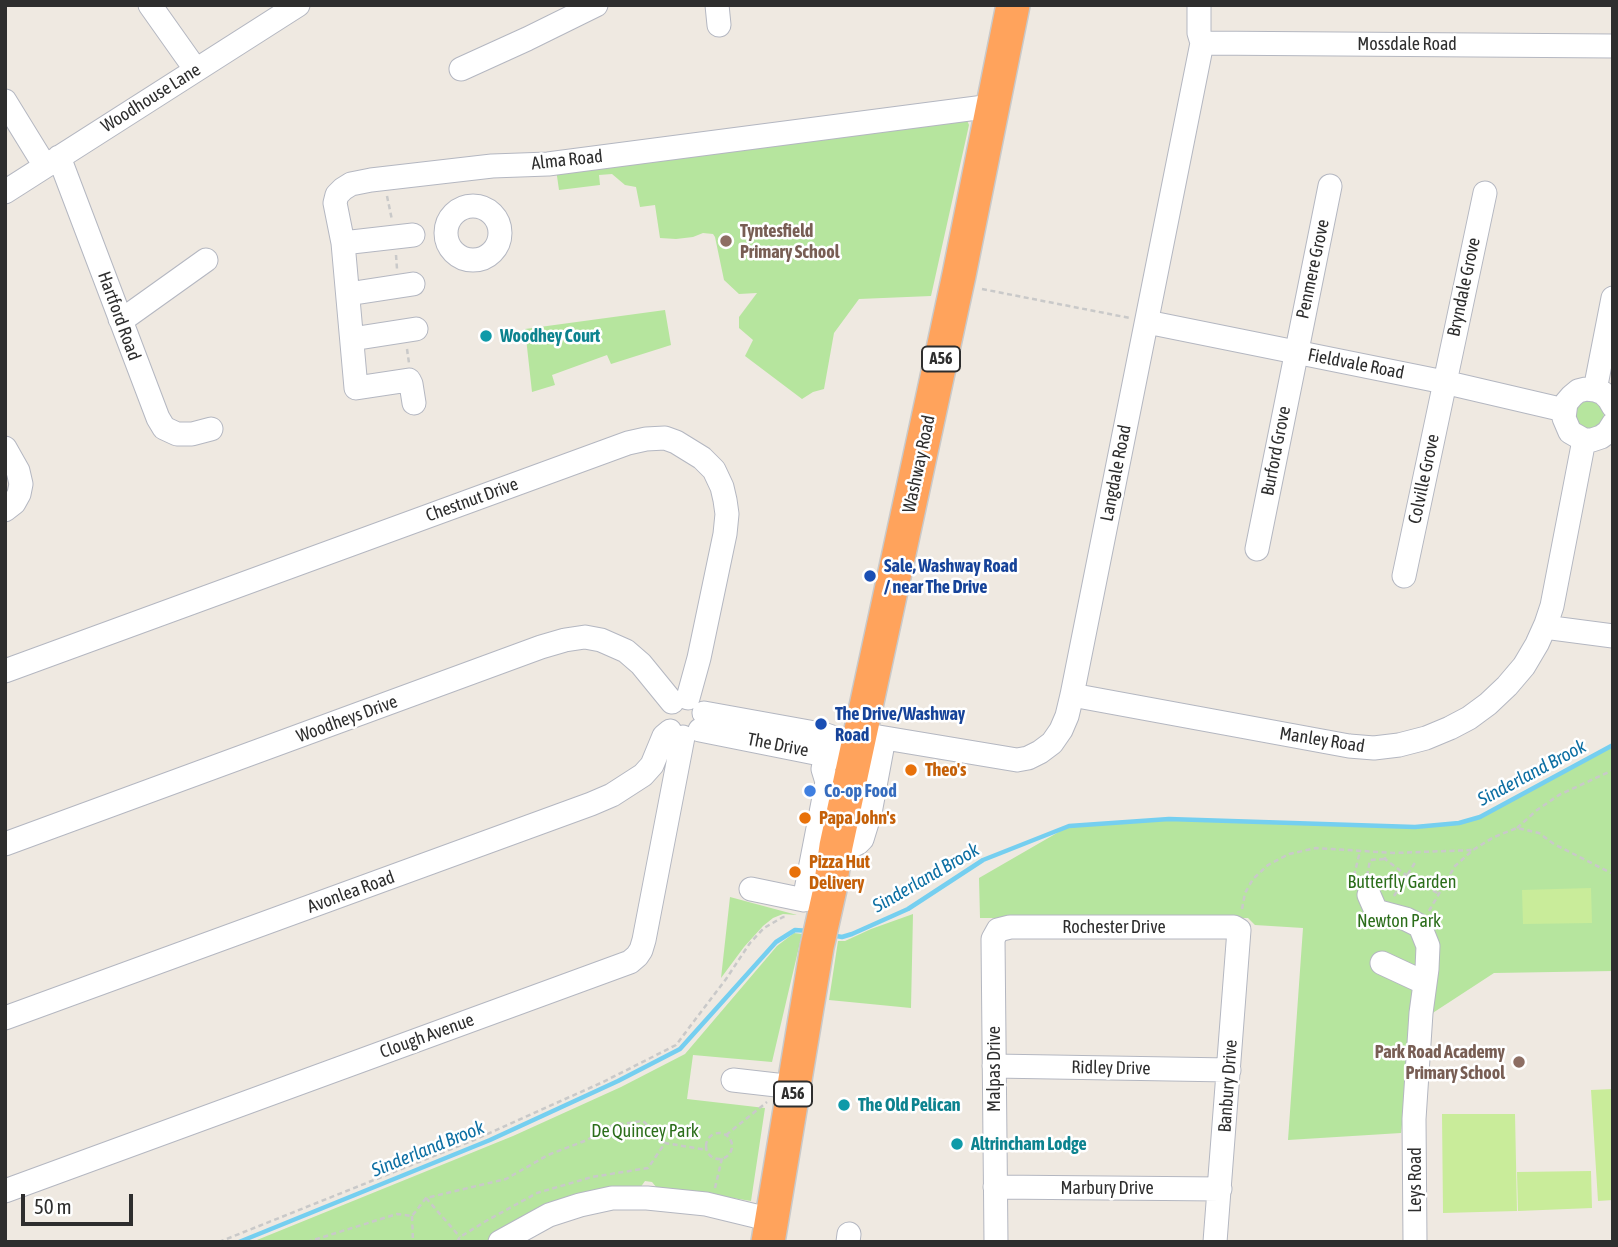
<!DOCTYPE html>
<style>
body{margin:0}
#map{position:relative;width:1618px;height:1247px;overflow:hidden;background:#efe9e1;font-family:"Asap Condensed",sans-serif}
canvas{display:block}
.frame{position:absolute;inset:0;border:7px solid #2e2e2e;pointer-events:none}
.scale{position:absolute;left:21px;top:1194px;width:112px;height:32px;box-sizing:border-box;border:4px solid #2e2e2e;border-top:0;padding-left:9px;font-size:21px;line-height:24px;white-space:nowrap;color:#2e2e2e;-webkit-text-stroke:5px #fff;paint-order:stroke}
</style>
<div id="map">
<canvas width="1618" height="1247"></canvas>
<div class="frame"></div>
<div class="scale">50 m</div>
</div>
<script>
const ctx = document.querySelector('canvas').getContext('2d');
ctx.lineJoin = 'round';
function fill(path, color) { ctx.fillStyle = color; ctx.fill(path, 'evenodd'); }
const shape = rows => new Path2D(rows.map(r => 'M' + r).join(''));
function strokePath(path, color, width, dash) { ctx.strokeStyle = color; ctx.lineWidth = width; ctx.lineCap = dash ? 'butt' : 'round'; ctx.setLineDash(dash || []); ctx.stroke(path); }
function drawText(font, color, halo, rows, align = 'center') {
  ctx.font = font + ' "Asap Condensed",sans-serif'; ctx.lineWidth = 5; ctx.setLineDash([]); ctx.textBaseline = 'middle'; ctx.strokeStyle = halo; ctx.fillStyle = color; for (const [text, x, y, turn = 0] of rows) {
    ctx.save(); ctx.translate(x, y); ctx.rotate((+turn || 0) * Math.PI / 180); ctx.textAlign = isNaN(turn) ? turn : align; if (halo) ctx.strokeText(text, 0, 0); ctx.fillText(text, 0, 0); ctx.restore();
  }
}
const green = shape([
 [967,120,969,125,931,296,859,299,834,333,824,389,813,392,802,399,745,356,753,340,739,328,739,317,757,293,739,294,724,280,715,237,713,234,703,233,693,237,676,239,660,238,655,205,640,207,636,187,625,185,612,174,599,175,600,185,559,190,556,169],
 [665,310,671,345,611,364,607,355,552,375,555,385,532,392,525,329],
 [1586,399,1597,402,1603,409,1604,413,1603,422,1589,432,1571,420,1571,411],
 [1613,745,1613,971,1494,973,1425,1018,1411,1048,1401,1133,1288,1140,1303,928,1255,925,1248,918,980,918,979,878,1069,826,1169,819,1415,827,1459,823,1480,817],
 [730,897,797,915,783,914,773,918,763,926,744,947,721,978],
 [913,914,911,1008,829,1000,838,941,845,941,871,929],
 [794,933,802,934,772,1062,693,1055,687,1099,765,1108,751,1201,689,1191,657,1188,652,1182,645,1181,640,1188,526,1216,488,1242,252,1242,513,1136,621,1087,685,1054,777,946]
]);
const pitch = shape([
 [1591,888,1592,923,1523,924,1522,890],
 [1613,1089,1613,1200,1598,1201,1591,1090],
 [1442,1114,1515,1114,1517,1211,1443,1213],
 [1591,1171,1592,1208,1518,1211,1517,1172]
]);
const stream = shape([
 [831,935,842,937,852,934,908,909,983,860,1069,826,1169,819,1415,827,1459,823,1480,817,1613,745],
 [239,1242,490,1140,618,1081,680,1049,776,942,795,930,809,931]
]);
const path = shape([
 [387,196,392,220],
 [396,255,397,269],
 [982,289,1130,318],
 [407,349,409,363],
 [1517,828,1537,810,1559,795,1613,770],
 [1385,857,1385,859,1406,875,1439,894],
 [1367,876,1370,860,1385,859],
 [1356,883,1353,880,1360,851],
 [1394,896,1416,861],
 [1242,909,1245,893,1253,879,1268,865,1289,854,1316,848,1394,853,1473,850],
 [1429,911,1455,866,1473,850,1494,837,1517,828,1539,833,1554,844,1613,874],
 '706 1146a13 13 0 1 1 26 0a13 13 0 1 1-26 0Z',
 [726,1135,767,1102],
 [715,1188,722,1158],
 [426,1198,460,1237],
 [412,1216,413,1242],
 [219,1242,474,1140,603,1082,676,1045,726,979,750,943,764,928,783,917,788,917],
 [307,1242,397,1214,412,1216,426,1198,506,1179,548,1155,587,1140,613,1125,643,1121,665,1143],
 [457,1242,460,1237,486,1221,537,1193,592,1177,648,1168,665,1143,707,1150]
]);
const minor = shape([
 [150,5,196,70],
 [717,5,719,25],
 [1202,43,1613,46],
 [461,69,527,39,596,5],
 [5,101,45,166],
 [59,157,158,418,164,428,177,434,192,434,211,429],
 [5,192,298,5],
 '446 233a27 27 0 1 1 54 0a27 27 0 1 1-54 0Z',
 [343,243,413,235],
 [348,294,413,284],
 [120,319,129,315,206,260],
 [1147,322,1444,382,1564,410],
 [352,339,416,329],
 [1595,390,1613,298],
 [414,403,411,384,409,380,356,388,343,243,335,203,337,195,343,189,351,184,371,180,492,166,548,164,992,106],
 [1613,406,1609,399,1603,393,1595,390,1586,389,1578,391,1572,396,1566,403,1564,418,1570,432,1584,440,1592,440,1601,437,1608,432,1613,424],
 [5,448,18,471,21,484,19,494,14,503,5,510],
 [1257,549,1330,186],
 [1404,576,1485,193],
 [1546,624,1552,628,1613,636],
 [5,671,628,443,646,439,665,438,676,442,702,458,714,470,722,487,725,500,727,514,725,534,699,658,688,698],
 [1072,695,1349,746,1374,748,1399,745,1426,738,1450,728,1469,718,1488,704,1507,686,1524,666,1537,644,1546,624,1552,606,1584,440],
 [704,713,826,735,858,746],
 [700,730,855,761],
 [861,734,1017,760,1028,758,1040,752,1052,743,1061,730,1067,716,1072,695,1202,43,1199,33,1199,5],
 [826,754,823,769,827,782,807,885,830,889],
 [5,844,541,647,565,640,585,637,601,640,626,651,641,664,672,702],
 [836,846,848,848,858,843,862,839,870,813,884,738],
 [751,889,804,900,807,885],
 [1369,895,1376,911,1406,919,1420,926,1428,946,1427,969,1421,1013,1414,1119,1415,1242],
 [1382,963,1425,983],
 [5,1018,591,804,612,795,643,775,652,765,664,736,670,731],
 [994,1066,1229,1070],
 [733,1080,794,1087],
 [995,1187,1220,1189],
 [5,1191,630,962,637,956,641,950,644,940,683,737],
 [500,1242,549,1215,580,1205,612,1198,647,1198,706,1204,772,1220],
 [848,1242,849,1234],
 [996,1242,993,939,998,930,1010,927,1234,927,1239,930,1215,1242]
]);
const highway = shape([
 [768,1242,817,947,830,889,836,846,959,275,1013,5]
]);
const markers = [
 [726,241,7,"#8d6e63"],
 [486,336,7,"#0f9aa8"],
 [870,576,7,"#1a4fb4"],
 [821,724,7,"#1a4fb4"],
 [911,770,7,"#e8710a"],
 [810,791,7,"#3f7fe0"],
 [805,818,7,"#e8710a"],
 [795,872,7,"#e8710a"],
 [1519,1062,7,"#8d6e63"],
 [844,1105,7,"#0f9aa8"],
 [957,1144,7,"#0f9aa8"]
];
const shields = [
 [941,359,38],
 [793,1094,38]
];
const shieldNames = [
 ["A56",941,359],
 ["A56",793,1094]
];
const streetNames = [
 ["Mossdale Road",1407,44],
 ["Woodhouse Lane",151,98,-32],
 ["Alma Road",567,160,-6],
 ["Penmere Grove",1313,269,-78],
 ["Bryndale Grove",1464,287,-78],
 ["Hartford Road",119,316,70],
 ["Fieldvale Road",1356,364,11],
 ["Burford Grove",1276,451,-79],
 ["Washway Road",919,464,-78],
 ["Langdale Road",1116,473,-79],
 ["Colville Grove",1424,479,-78],
 ["Chestnut Drive",472,500,-20],
 ["Woodheys Drive",347,719,-20],
 ["Manley Road",1322,740,9],
 ["The Drive",778,745,11],
 ["Avonlea Road",351,892,-20],
 ["Rochester Drive",1114,927],
 ["Clough Avenue",427,1036,-20],
 ["Ridley Drive",1111,1068,1],
 ["Malpas Drive",994,1069,-90],
 ["Banbury Drive",1228,1086,-86],
 ["Leys Road",1415,1180,-90],
 ["Marbury Drive",1107,1188]
];
const educationNames = [
 ["Tyntesfield",740,231],
 ["Primary School",740,252],
 ["Park Road Academy",1505,1052,"right"],
 ["Primary School",1505,1073,"right"]
];
const cultureNames = [
 ["Woodhey Court",500,336],
 ["The Old Pelican",858,1105],
 ["Altrincham Lodge",971,1144]
];
const transitNames = [
 ["Sale, Washway Road",884,566],
 ["/ near The Drive",884,587],
 ["The Drive/Washway",835,714],
 ["Road",835,735]
];
const foodNames = [
 ["Theo's",925,770],
 ["Papa John's",819,818],
 ["Pizza Hut",809,862],
 ["Delivery",809,883]
];
const shopNames = [
 ["Co-op Food",824,791]
];
const parkNames = [
 ["Butterfly Garden",1402,882],
 ["Newton Park",1399,921],
 ["De Quincey Park",645,1131]
];
const waterNames = [
 ["Sinderland Brook",1532,773,-28],
 ["Sinderland Brook",926,878,-30],
 ["Sinderland Brook",428,1149,-22]
];
fill(green, '#b6e59e');
fill(pitch, '#c9ec9a');
strokePath(stream, '#75cff0', 4.5);
strokePath(minor, '#b4b7c1', 25);
strokePath(highway, '#c9c9c9', 36);
strokePath(path, '#c9c9c9', 2.5, [5, 3.5]);
strokePath(minor, '#fff', 23);
strokePath(highway, '#ffa35c', 33);
for (const [x, y, r, color] of markers) { const dot = new Path2D(); dot.arc(x, y, r, 0, 2 * Math.PI); ctx.fillStyle = color; ctx.fill(dot); strokePath(dot, '#fff', 2.5); }
for (const [x, y, w] of shields) { const box = new Path2D(); box.roundRect(x - w / 2, y - 12.5, w, 25, 5); ctx.fillStyle = '#fff'; ctx.fill(box); strokePath(box, '#2e2e2e', 2); }
drawText('bold 16px', '#2e2e2e', null, shieldNames);
drawText('18px', '#2e2e2e', '#fff', streetNames);
drawText('bold 18px', '#785e54', '#fff', educationNames, 'left');
drawText('bold 18px', '#0d838f', '#fff', cultureNames, 'left');
drawText('bold 18px', '#164399', '#fff', transitNames, 'left');
drawText('bold 18px', '#c56008', '#fff', foodNames, 'left');
drawText('bold 18px', '#366cbe', '#fff', shopNames, 'left');
drawText('18px', '#2c6e1b', '#fff', parkNames);
drawText('italic 19px', '#0d6fa3', '#fff', waterNames);
</script>
